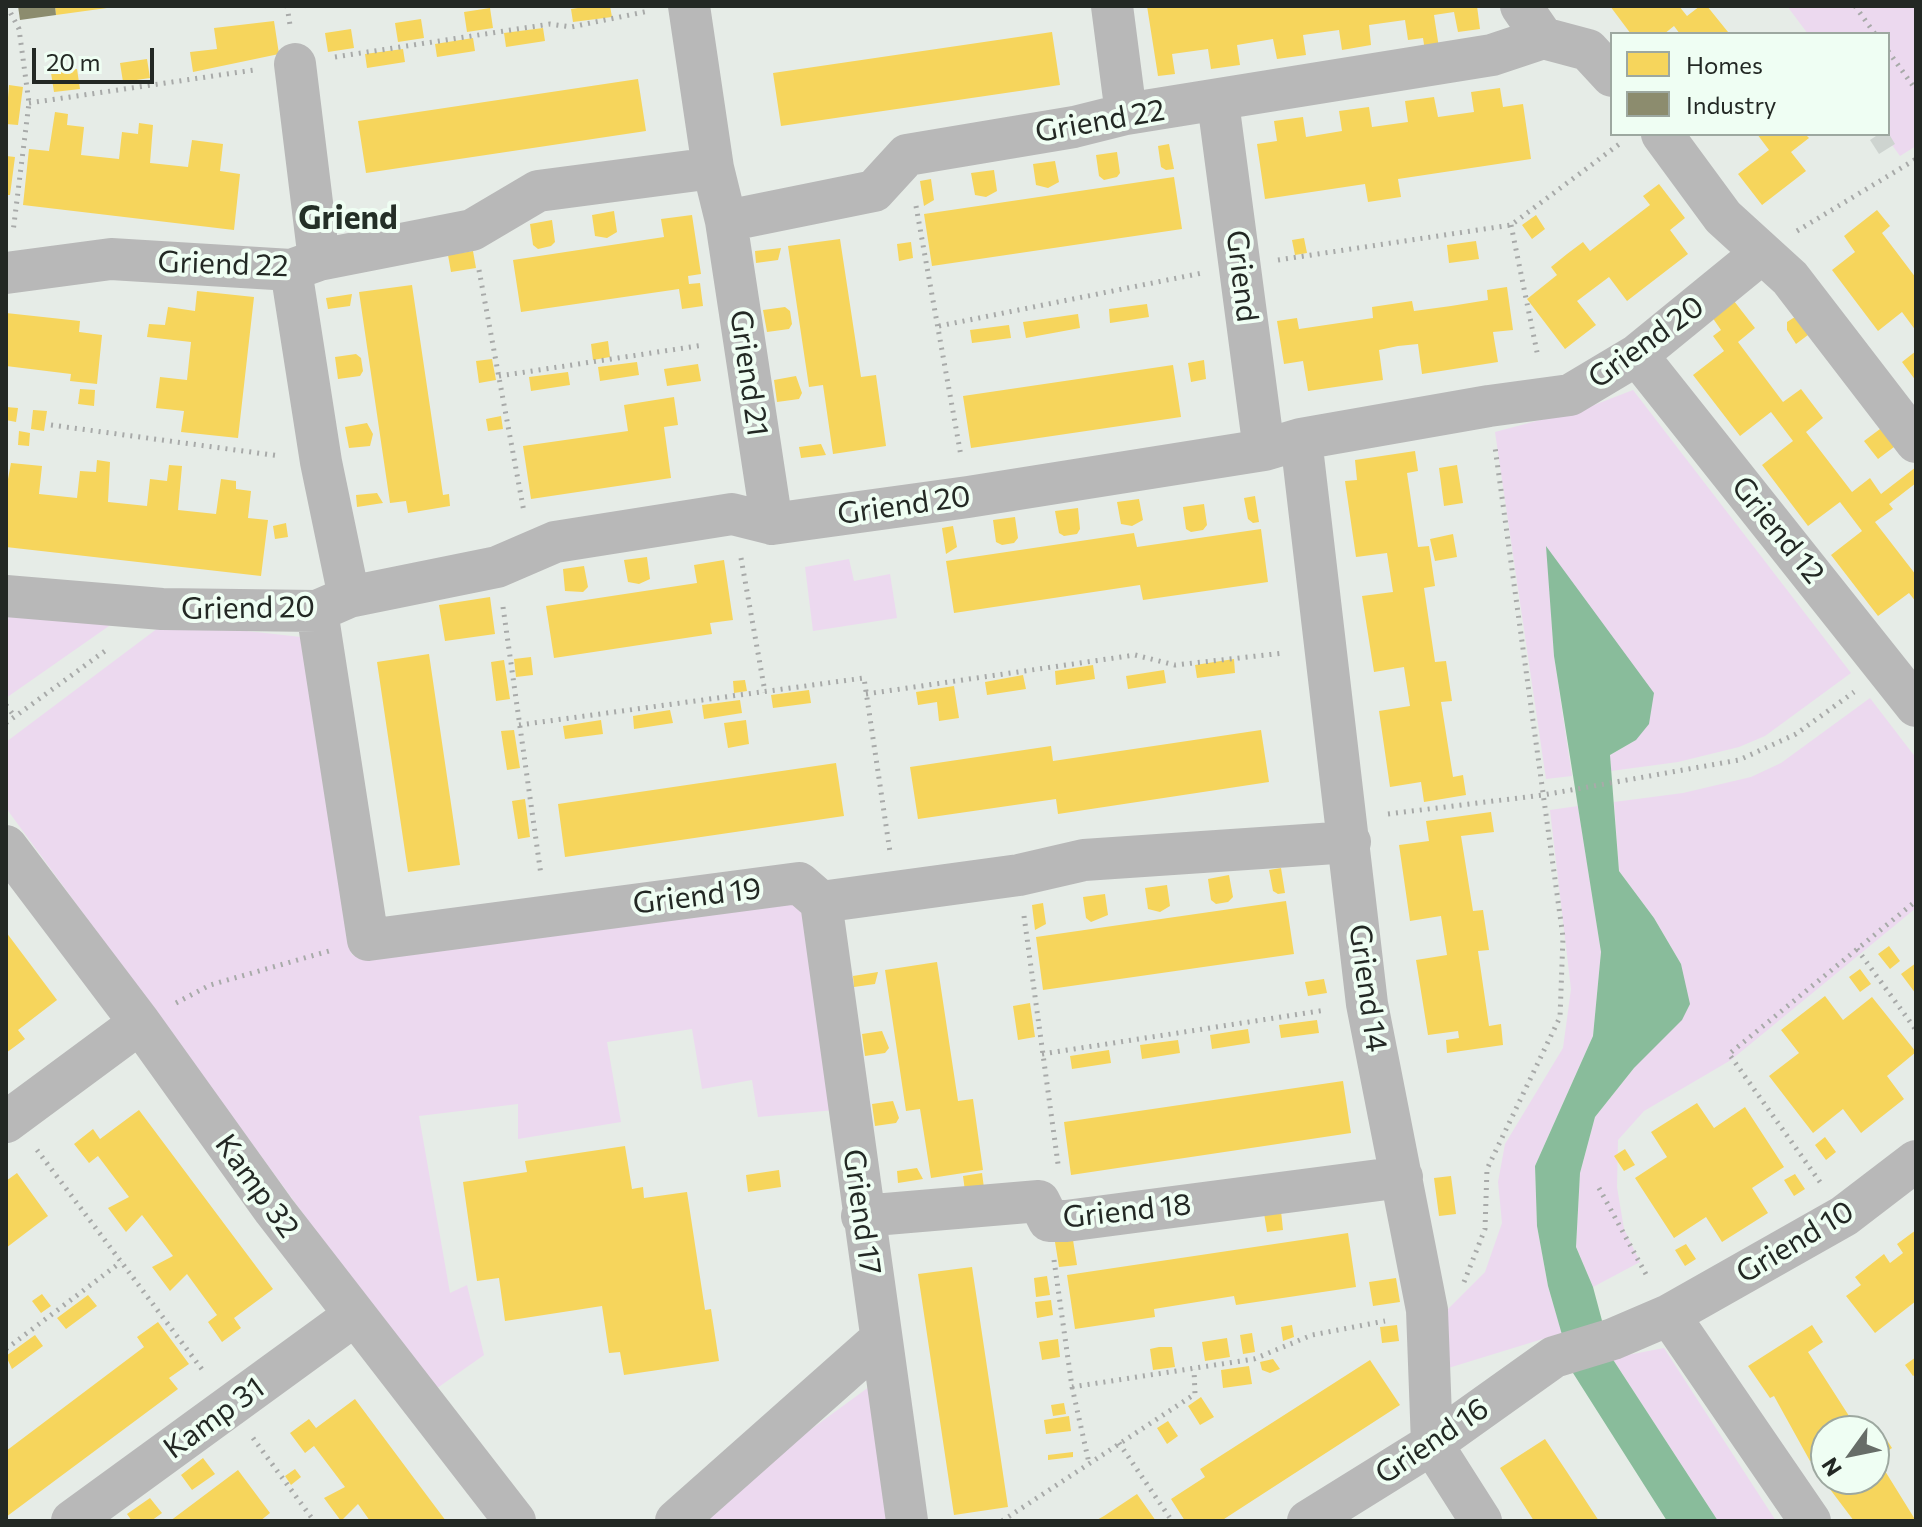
<!DOCTYPE html>
<style>
body{margin:0}
#map{position:relative;width:1922px;height:1527px;overflow:hidden;background:#e6ece7;font-family:Commissioner,sans-serif}
canvas{display:block}
.frame{position:absolute;inset:0;border:8px solid #232824;pointer-events:none}
.legend{position:absolute;left:1610px;top:32px;width:280px;height:104px;box-sizing:border-box;background:#effef3;border:2px solid #9da8a0;margin:0;padding:10px 14px;list-style:none;font-size:24px;color:#232824}
.legend li{display:flex;align-items:center;gap:16px;height:40px}
.legend b{width:40px;border:2px solid #9da8a0}
.north{position:absolute;left:1810px;top:1415px;width:80px;height:80px;box-sizing:border-box;background:#effef3;border:2px solid #9da8a0;border-radius:50%;rotate:237deg;font-size:22px;font-weight:700;line-height:32px;text-align:center;color:#232824}
.north::after{content:'';display:block;margin:auto;width:28px;height:36px;background:#676d68;clip-path:polygon(50% 0,100% 100%,50% 72%,0 100%)}
.scale{position:absolute;left:32px;top:48px;width:122px;height:36px;box-sizing:border-box;border:4px solid #232824;border-top:0;padding-left:10px;font-size:24px;line-height:28px;white-space:nowrap;color:#232824;-webkit-text-stroke:6px #effef3;paint-order:stroke}
</style>
<div id="map">
<canvas width="1922" height="1527"></canvas>
<div class="frame"></div>
<ul class="legend">
<li><b style="height:22px;background:#f6d55c"></b>Homes</li>
<li><b style="height:22px;background:#8c8c6e"></b>Industry</li>
</ul>
<div class="north">N</div>
<div class="scale">20 m</div>
</div>
<script>
const ctx = document.querySelector('canvas').getContext('2d');
ctx.lineJoin = 'round';
function fill(path, color) { ctx.fillStyle = color; ctx.fill(path, 'evenodd'); }
const shape = rows => new Path2D(rows.map(r => 'M' + r).join(''));
function strokePath(path, color, width, dash) { ctx.strokeStyle = color; ctx.lineWidth = width; ctx.lineCap = dash ? 'butt' : 'round'; ctx.setLineDash(dash || []); ctx.stroke(path); }
function drawText(font, color, halo, rows, align = 'center') {
  ctx.font = font + ' Commissioner,sans-serif'; ctx.lineWidth = 8; ctx.setLineDash([]); ctx.textBaseline = 'middle'; ctx.strokeStyle = halo; ctx.fillStyle = color; for (const [text, x, y, turn = 0] of rows) {
    ctx.save(); ctx.translate(x, y); ctx.rotate((+turn || 0) * Math.PI / 180); ctx.textAlign = isNaN(turn) ? turn : align; if (halo) ctx.strokeText(text, 0, 0); ctx.fillText(text, 0, 0); ctx.restore();
  }
}
const green = shape([
 [1787,6,1916,6,1916,146,1900,156,1884,134,1888,134,1888,34,1808,34],
 [1633,390,1851,673,1765,736,1739,747,1678,762,1611,771,1610,755,1636,740,1547,547,1554,656,1572,776,1546,779,1495,432,1589,407],
 [849,559,854,581,890,574,897,618,813,631,805,567],
 [6,610,119,619,6,698],
 [166,622,301,637,352,955,599,922,796,903,808,908,835,1110,758,1117,752,1080,702,1089,692,1029,607,1042,621,1122,518,1139,518,1104,419,1116,450,1293,467,1285,484,1355,433,1391,6,808,6,742],
 [1870,698,1916,758,1916,908,1731,1060,1644,1111,1618,1140,1617,1187,1624,1229,1640,1262,1593,1287,1576,1247,1580,1173,1595,1117,1634,1068,1681,964,1654,918,1619,871,1614,802,1683,793,1751,777,1781,763],
 [1578,806,1601,952,1593,1036,1535,1166,1537,1226,1548,1286,1562,1333,1445,1369,1437,1320,1485,1272,1502,1223,1498,1182,1505,1144,1563,1048,1571,989,1550,810],
 [1664,1348,1776,1521,1718,1521,1612,1358],
 [873,1384,887,1521,698,1521,806,1433]
]);
const water = shape([
 [1546,546,1654,693,1649,724,1636,740,1610,755,1619,871,1654,918,1681,964,1690,1004,1682,1020,1634,1068,1595,1117,1580,1173,1576,1247,1593,1287,1612,1358,1718,1521,1667,1521,1573,1373,1548,1286,1537,1226,1535,1166,1593,1036,1601,952,1554,656]
]);
const homes = shape([
 [55,6,107,6,107,8,56,15],
 [591,6,610,6,612,17,573,22,571,9],
 [1147,6,1477,6,1480,29,1458,32,1454,12,1434,15,1439,48,1425,51,1423,38,1408,40,1405,20,1369,25,1371,45,1342,50,1339,30,1303,35,1306,55,1277,59,1273,39,1237,45,1240,65,1211,69,1208,49,1172,54,1175,74,1158,76],
 [1610,6,1679,6,1687,16,1700,6,1707,6,1728,32,1680,34,1674,26,1664,34,1631,34],
 [490,8,493,28,467,32,464,12],
 [421,19,424,38,398,42,395,23],
 [274,21,279,54,193,72,190,52,217,49,214,28],
 [543,28,545,41,506,47,504,33],
 [351,29,354,48,328,52,325,33],
 [1052,32,1060,85,781,126,773,73],
 [473,38,475,51,437,57,435,44],
 [403,49,405,62,367,68,365,54],
 [147,59,150,78,123,82,120,63],
 [77,69,80,89,54,92,51,73],
 [638,79,646,131,366,173,358,121],
 [9,85,23,87,18,125,6,124],
 [1500,88,1503,107,1523,104,1531,159,1398,179,1401,197,1368,202,1365,184,1265,199,1257,144,1277,141,1274,121,1303,117,1306,137,1342,131,1339,111,1369,107,1372,127,1408,122,1405,101,1434,97,1438,117,1474,112,1471,92],
 [55,112,68,114,67,125,84,127,81,155,119,159,122,132,138,134,139,123,153,125,150,163,188,167,192,140,223,144,220,171,240,174,234,230,23,205,29,149,49,151],
 [1757,134,1805,134,1809,138,1791,152,1806,171,1762,205,1738,174,1769,150],
 [1169,144,1174,169,1166,170,1161,167,1158,146],
 [1117,152,1120,173,1117,177,1104,180,1099,176,1096,155],
 [6,156,15,157,10,195,6,195],
 [1055,161,1059,182,1048,188,1036,185,1033,164],
 [994,170,997,191,986,197,975,195,971,173],
 [1174,177,1182,229,932,266,924,214],
 [931,179,934,200,924,206,920,181],
 [1659,184,1685,218,1670,230,1688,254,1627,301,1609,277,1577,301,1596,325,1565,349,1527,299,1557,275,1551,267,1567,254,1583,242,1590,251,1650,205,1643,196],
 [1877,210,1890,226,1882,233,1916,278,1916,331,1902,312,1878,331,1832,270,1855,252,1844,236],
 [614,211,617,232,607,238,595,236,592,215],
 [692,215,701,274,688,276,689,284,700,283,703,306,682,309,679,289,521,312,513,260,664,237,661,219],
 [1536,215,1545,229,1532,239,1522,225],
 [552,220,555,242,551,246,538,249,533,245,530,224],
 [1304,238,1307,253,1295,255,1292,240],
 [840,239,861,377,876,375,886,446,833,454,823,385,809,387,788,246],
 [1476,241,1479,259,1449,263,1447,245],
 [911,242,913,258,899,261,897,244],
 [781,248,778,260,756,263,755,251],
 [473,251,476,268,451,272,448,255],
 [412,285,443,495,449,494,450,506,408,513,406,501,390,503,359,292],
 [1507,287,1513,330,1493,332,1498,362,1422,374,1418,344,1398,346,1379,350,1383,380,1308,391,1303,361,1284,364,1277,321,1297,318,1299,329,1373,318,1372,307,1412,301,1414,311,1451,306,1488,300,1487,290],
 [197,291,254,297,238,438,181,432,184,411,156,408,160,377,187,380,191,342,147,337,149,324,165,325,168,307,195,311],
 [352,294,350,306,328,309,326,298],
 [1734,301,1755,328,1738,342,1783,402,1801,389,1823,418,1806,432,1852,492,1870,478,1881,494,1916,467,1916,483,1889,504,1893,509,1875,522,1916,575,1916,602,1909,593,1878,616,1831,555,1862,531,1840,502,1808,526,1762,465,1793,441,1771,412,1740,436,1693,375,1724,351,1713,336,1721,330,1712,317],
 [1147,304,1149,317,1110,323,1109,309],
 [785,307,790,311,792,324,789,329,767,332,763,310],
 [6,313,80,321,79,332,102,335,97,384,70,381,71,374,6,366],
 [1078,314,1080,328,1026,338,1023,322],
 [1798,315,1812,332,1796,344,1787,330,1787,322],
 [1009,325,1011,338,972,343,970,330],
 [608,341,610,357,593,360,591,344],
 [1916,351,1916,381,1902,362],
 [356,354,361,358,363,371,360,376,338,379,335,357],
 [492,359,496,380,479,383,476,361],
 [1204,360,1206,379,1191,382,1188,363],
 [637,362,639,375,600,381,598,367],
 [698,364,701,381,667,386,664,369],
 [1173,365,1181,417,971,448,963,396],
 [568,372,570,385,531,391,529,377],
 [796,376,802,393,799,399,777,402,774,380],
 [80,389,95,390,94,406,78,404],
 [674,397,678,425,664,427,671,478,531,499,523,446,628,431,624,405],
 [6,407,18,408,16,422,6,420],
 [33,410,47,411,44,431,31,429],
 [501,416,503,429,488,431,486,419],
 [367,423,373,434,370,446,349,448,345,427],
 [1884,426,1898,444,1878,459,1864,441],
 [19,431,30,433,29,446,18,445],
 [821,444,826,455,801,458,799,447],
 [1415,451,1418,471,1407,473,1418,547,1429,546,1435,586,1424,588,1435,662,1446,661,1452,701,1441,702,1453,777,1463,775,1466,795,1424,802,1421,782,1390,787,1379,711,1410,706,1404,667,1374,672,1362,596,1393,592,1387,553,1356,557,1345,481,1357,480,1355,460],
 [97,460,110,462,108,502,147,506,150,479,167,481,169,465,182,466,178,510,216,514,221,479,236,481,236,489,251,491,248,518,268,520,261,576,6,547,6,490,11,463,42,466,39,494,77,498,80,471,96,472],
 [1457,465,1463,503,1444,506,1439,468],
 [377,493,383,503,357,507,356,495],
 [1255,496,1259,522,1253,523,1248,519,1244,498],
 [1139,499,1143,520,1132,526,1121,524,1117,502],
 [1204,504,1207,525,1203,530,1191,532,1186,529,1183,507],
 [1078,508,1080,529,1077,534,1064,536,1059,533,1055,511],
 [1015,517,1018,538,1014,543,1002,545,996,542,993,520],
 [286,523,288,537,275,539,273,526],
 [953,526,957,547,946,554,942,528],
 [1261,529,1268,582,1143,600,1140,585,954,613,946,561,1134,533,1137,547],
 [1453,534,1457,557,1435,561,1430,539],
 [647,557,650,579,639,584,628,582,624,560],
 [724,560,733,620,710,623,712,634,554,658,546,606,697,583,694,565],
 [584,566,588,587,583,592,565,591,563,569],
 [490,597,495,634,445,641,439,605],
 [429,654,460,865,408,872,377,662],
 [531,657,533,675,516,677,514,659],
 [1234,659,1235,673,1197,678,1195,665],
 [504,660,510,699,496,701,491,662],
 [1093,665,1095,679,1056,685,1055,671],
 [1164,670,1166,683,1128,689,1126,676],
 [1023,675,1026,689,987,695,985,682],
 [745,680,747,691,734,693,733,681],
 [954,686,959,718,939,721,937,702,918,705,916,692],
 [809,690,811,703,773,708,771,695],
 [740,700,742,713,704,719,702,705],
 [670,710,673,723,634,729,633,716],
 [601,720,603,734,565,739,563,726],
 [746,720,749,744,728,748,724,723],
 [514,730,520,768,507,770,501,731],
 [1261,730,1269,782,1058,814,1056,799,918,819,910,767,1051,746,1053,761],
 [836,763,844,816,565,857,558,804],
 [525,799,530,837,518,839,512,801],
 [1491,812,1494,832,1461,836,1473,911,1483,910,1489,950,1478,951,1489,1026,1501,1024,1503,1045,1447,1053,1446,1040,1459,1038,1458,1031,1428,1035,1416,960,1447,955,1441,916,1410,921,1399,845,1429,841,1426,821],
 [1281,868,1285,893,1278,894,1273,891,1269,870],
 [1229,875,1233,897,1228,902,1216,904,1211,900,1208,879],
 [1167,885,1170,906,1160,912,1148,909,1145,888],
 [1105,894,1108,915,1091,922,1086,918,1083,897],
 [1286,901,1294,954,1043,990,1036,937],
 [1043,903,1046,924,1035,930,1032,905],
 [6,932,57,1000,18,1030,25,1039,6,1053],
 [1889,946,1900,961,1890,969,1878,954],
 [937,962,958,1101,973,1099,983,1170,931,1178,920,1109,906,1111,885,970],
 [1916,963,1916,994,1901,974],
 [1860,969,1871,984,1860,992,1849,977],
 [878,972,875,984,854,987,853,976],
 [1324,979,1327,993,1308,996,1305,982],
 [1825,996,1843,1020,1872,997,1916,1052,1887,1076,1904,1099,1861,1133,1843,1109,1813,1133,1769,1076,1799,1053,1781,1030],
 [1030,1003,1035,1037,1018,1040,1013,1006],
 [1317,1020,1319,1033,1281,1038,1279,1025],
 [1248,1029,1250,1043,1212,1049,1210,1035],
 [882,1031,889,1048,885,1053,865,1056,862,1034],
 [1178,1040,1180,1053,1142,1059,1140,1045],
 [1109,1050,1111,1063,1072,1069,1070,1056],
 [1343,1081,1351,1133,1071,1175,1064,1122],
 [893,1101,899,1118,896,1123,875,1126,872,1104],
 [1697,1103,1714,1128,1745,1107,1784,1167,1752,1188,1768,1213,1722,1242,1706,1217,1674,1238,1635,1178,1667,1157,1651,1132],
 [139,1110,273,1289,234,1318,241,1328,222,1342,208,1322,217,1315,187,1274,170,1291,152,1267,173,1256,142,1215,126,1232,108,1208,129,1197,98,1156,89,1163,74,1144,93,1129,100,1139],
 [1825,1137,1836,1152,1826,1160,1815,1145],
 [625,1146,632,1189,643,1187,644,1198,687,1192,705,1310,711,1309,719,1361,624,1375,620,1352,609,1353,602,1306,505,1321,499,1278,477,1281,463,1182,527,1172,525,1161],
 [1625,1149,1635,1165,1624,1171,1614,1156],
 [917,1168,923,1179,898,1183,897,1171],
 [779,1170,781,1187,748,1192,746,1175],
 [17,1173,48,1216,6,1248,6,1181],
 [982,1173,984,1188,965,1191,963,1176],
 [1795,1174,1805,1189,1794,1196,1784,1180],
 [1451,1176,1456,1214,1439,1216,1434,1178],
 [1281,1211,1283,1230,1267,1232,1264,1213],
 [1916,1230,1916,1301,1875,1333,1846,1296,1861,1285,1855,1277,1884,1254,1890,1263,1903,1253,1897,1244],
 [1348,1233,1356,1287,1236,1305,1234,1296,1154,1309,1155,1317,1075,1329,1067,1275],
 [1073,1240,1077,1265,1059,1267,1055,1242],
 [1686,1244,1696,1259,1685,1266,1675,1250],
 [972,1267,1008,1507,954,1515,918,1274],
 [1047,1276,1050,1295,1036,1297,1034,1278],
 [1396,1278,1400,1302,1373,1306,1369,1282],
 [42,1294,51,1306,41,1313,32,1301],
 [88,1295,97,1306,66,1329,57,1318],
 [1051,1300,1053,1315,1037,1318,1035,1302],
 [158,1322,189,1364,169,1378,178,1389,6,1517,6,1451,144,1347,137,1337],
 [1292,1325,1294,1337,1283,1341,1281,1327],
 [1397,1325,1399,1341,1382,1343,1380,1327],
 [1812,1325,1823,1342,1808,1352,1858,1430,1826,1431,1826,1451,1810,1461,1774,1396,1770,1398,1748,1366],
 [1252,1333,1255,1352,1243,1354,1240,1335],
 [35,1335,43,1346,12,1369,6,1356],
 [1227,1338,1230,1357,1205,1361,1202,1342],
 [1058,1339,1060,1357,1042,1360,1039,1342],
 [1159,1347,1172,1347,1175,1367,1153,1370,1150,1349],
 [1916,1357,1916,1374,1913,1376,1905,1365],
 [1273,1359,1280,1369,1270,1373,1262,1370,1260,1362],
 [1370,1360,1400,1405,1221,1521,1185,1521,1171,1499,1205,1477,1200,1469],
 [1249,1366,1252,1384,1223,1388,1221,1370],
 [1201,1397,1214,1417,1200,1425,1188,1406],
 [355,1399,422,1489,446,1521,370,1521,358,1504,341,1521,324,1498,345,1487,314,1446,305,1453,290,1433,309,1419,316,1428],
 [1064,1403,1066,1414,1053,1416,1051,1405],
 [1069,1416,1071,1431,1046,1434,1044,1420],
 [1168,1421,1178,1436,1167,1444,1157,1428],
 [1881,1431,1892,1448,1877,1458,1916,1521,1854,1521,1817,1472,1826,1466,1826,1479,1874,1479,1874,1436],
 [1545,1439,1567,1472,1599,1521,1534,1521,1500,1468],
 [1073,1452,1073,1457,1048,1460,1048,1455],
 [203,1458,215,1474,192,1490,181,1475],
 [295,1469,301,1477,291,1485,285,1476],
 [238,1470,270,1513,260,1521,170,1521],
 [1137,1494,1156,1521,1095,1521,1104,1516],
 [150,1498,162,1513,151,1521,132,1521,127,1514]
]);
const industry = shape([
 [18,6,55,6,56,15,20,20]
]);
const building = shape([
 [1879,134,1889,134,1895,144,1879,154,1870,140]
]);
const path = shape([
 [7,6,19,29,29,103,13,232],
 [287,6,290,25],
 [1855,6,1875,34],
 [1888,51,1916,90],
 [335,57,550,24,571,27,649,11],
 [29,103,254,70],
 [916,206,961,456],
 [1511,225,1538,357],
 [1797,231,1916,159],
 [1278,260,1511,225,1622,142],
 [479,270,524,512],
 [939,326,1202,273],
 [499,376,704,345],
 [51,425,280,456],
 [741,558,765,692],
 [503,607,541,875],
 [866,694,1135,655,1175,665,1284,653],
 [6,705,15,717],
 [6,723,109,648],
 [519,725,864,678,890,852],
 [1388,814,1543,795,1739,760,1796,734,1854,692],
 [1024,916,1058,1164],
 [1857,949,1916,1030],
 [176,1003,210,985,329,951],
 [1042,1054,1326,1010],
 [37,1150,204,1372],
 [1820,1182,1729,1054,1916,901],
 [1599,1188,1648,1278],
 [1054,1260,1072,1387,1254,1359,1312,1335,1385,1321],
 [1464,1282,1485,1229,1487,1169,1560,1017,1563,937,1495,447],
 [6,1349,121,1262],
 [1072,1387,1089,1463],
 [253,1438,314,1521],
 [1119,1443,1172,1521],
 [1002,1521,1195,1394,1194,1369]
]);
const street = shape([
 [689,6,713,168],
 [1112,6,1126,114],
 [1521,6,1543,38,1588,50,1612,76],
 [295,64,319,260],
 [1218,102,1264,450],
 [1662,134,1723,217,1790,278,1916,442],
 [726,221,772,524],
 [291,270,321,462,349,597],
 [6,273,111,259,291,270,319,260,472,230,538,191,713,168,726,221,874,191,907,155,1074,127,1126,114,1492,55,1543,38],
 [1637,355,1916,706],
 [1301,439,1367,1004,1427,1310,1432,1444,1481,1521],
 [6,596,162,609,317,611,349,597,497,567,555,542,732,514,772,524,968,497,1264,450,1301,439,1489,406,1570,395,1637,355,1762,253],
 [317,611,368,940,799,883,821,902,1019,875,1084,860,1350,842],
 [6,846,140,1023,274,1210,515,1521],
 [821,902,907,1521],
 [6,1122,140,1023],
 [862,1216,1039,1201,1049,1221,1066,1221,1402,1177],
 [1669,1315,1810,1521],
 [72,1521,355,1315],
 [676,1521,880,1340],
 [1308,1521,1432,1444,1554,1357,1613,1339,1669,1315,1844,1216,1916,1161]
]);
const streetNames = [
 ["Griend 22",1100,121,-10],
 ["Griend 22",223,264,2],
 ["Griend",1242,276,83],
 ["Griend 20",1646,342,-36],
 ["Griend 21",749,373,82],
 ["Griend 20",904,505,-8],
 ["Griend 12",1778,530,51],
 ["Griend 20",248,608,-1],
 ["Griend 19",697,896,-7],
 ["Griend 14",1368,988,82],
 ["Kamp 32",257,1186,54],
 ["Griend 18",1127,1211,-6],
 ["Griend 17",862,1212,82],
 ["Griend 10",1795,1242,-31],
 ["Kamp 31",214,1418,-36],
 ["Griend 16",1432,1441,-34]
];
const neighbourhoodNames = [
 ["Griend",348,218]
];
fill(green, '#ecd9ef');
fill(water, '#89bc9b');
fill(homes, '#f6d55c');
fill(industry, '#8c8c6e');
fill(building, '#ced4d0');
strokePath(path, '#a8aaa9', 5, [2, 6]);
strokePath(street, '#b8b8b8', 42);
drawText('30px', '#232824', '#effef3', streetNames);
drawText('bold 32px', '#242f27', '#effef3', neighbourhoodNames);
</script>
